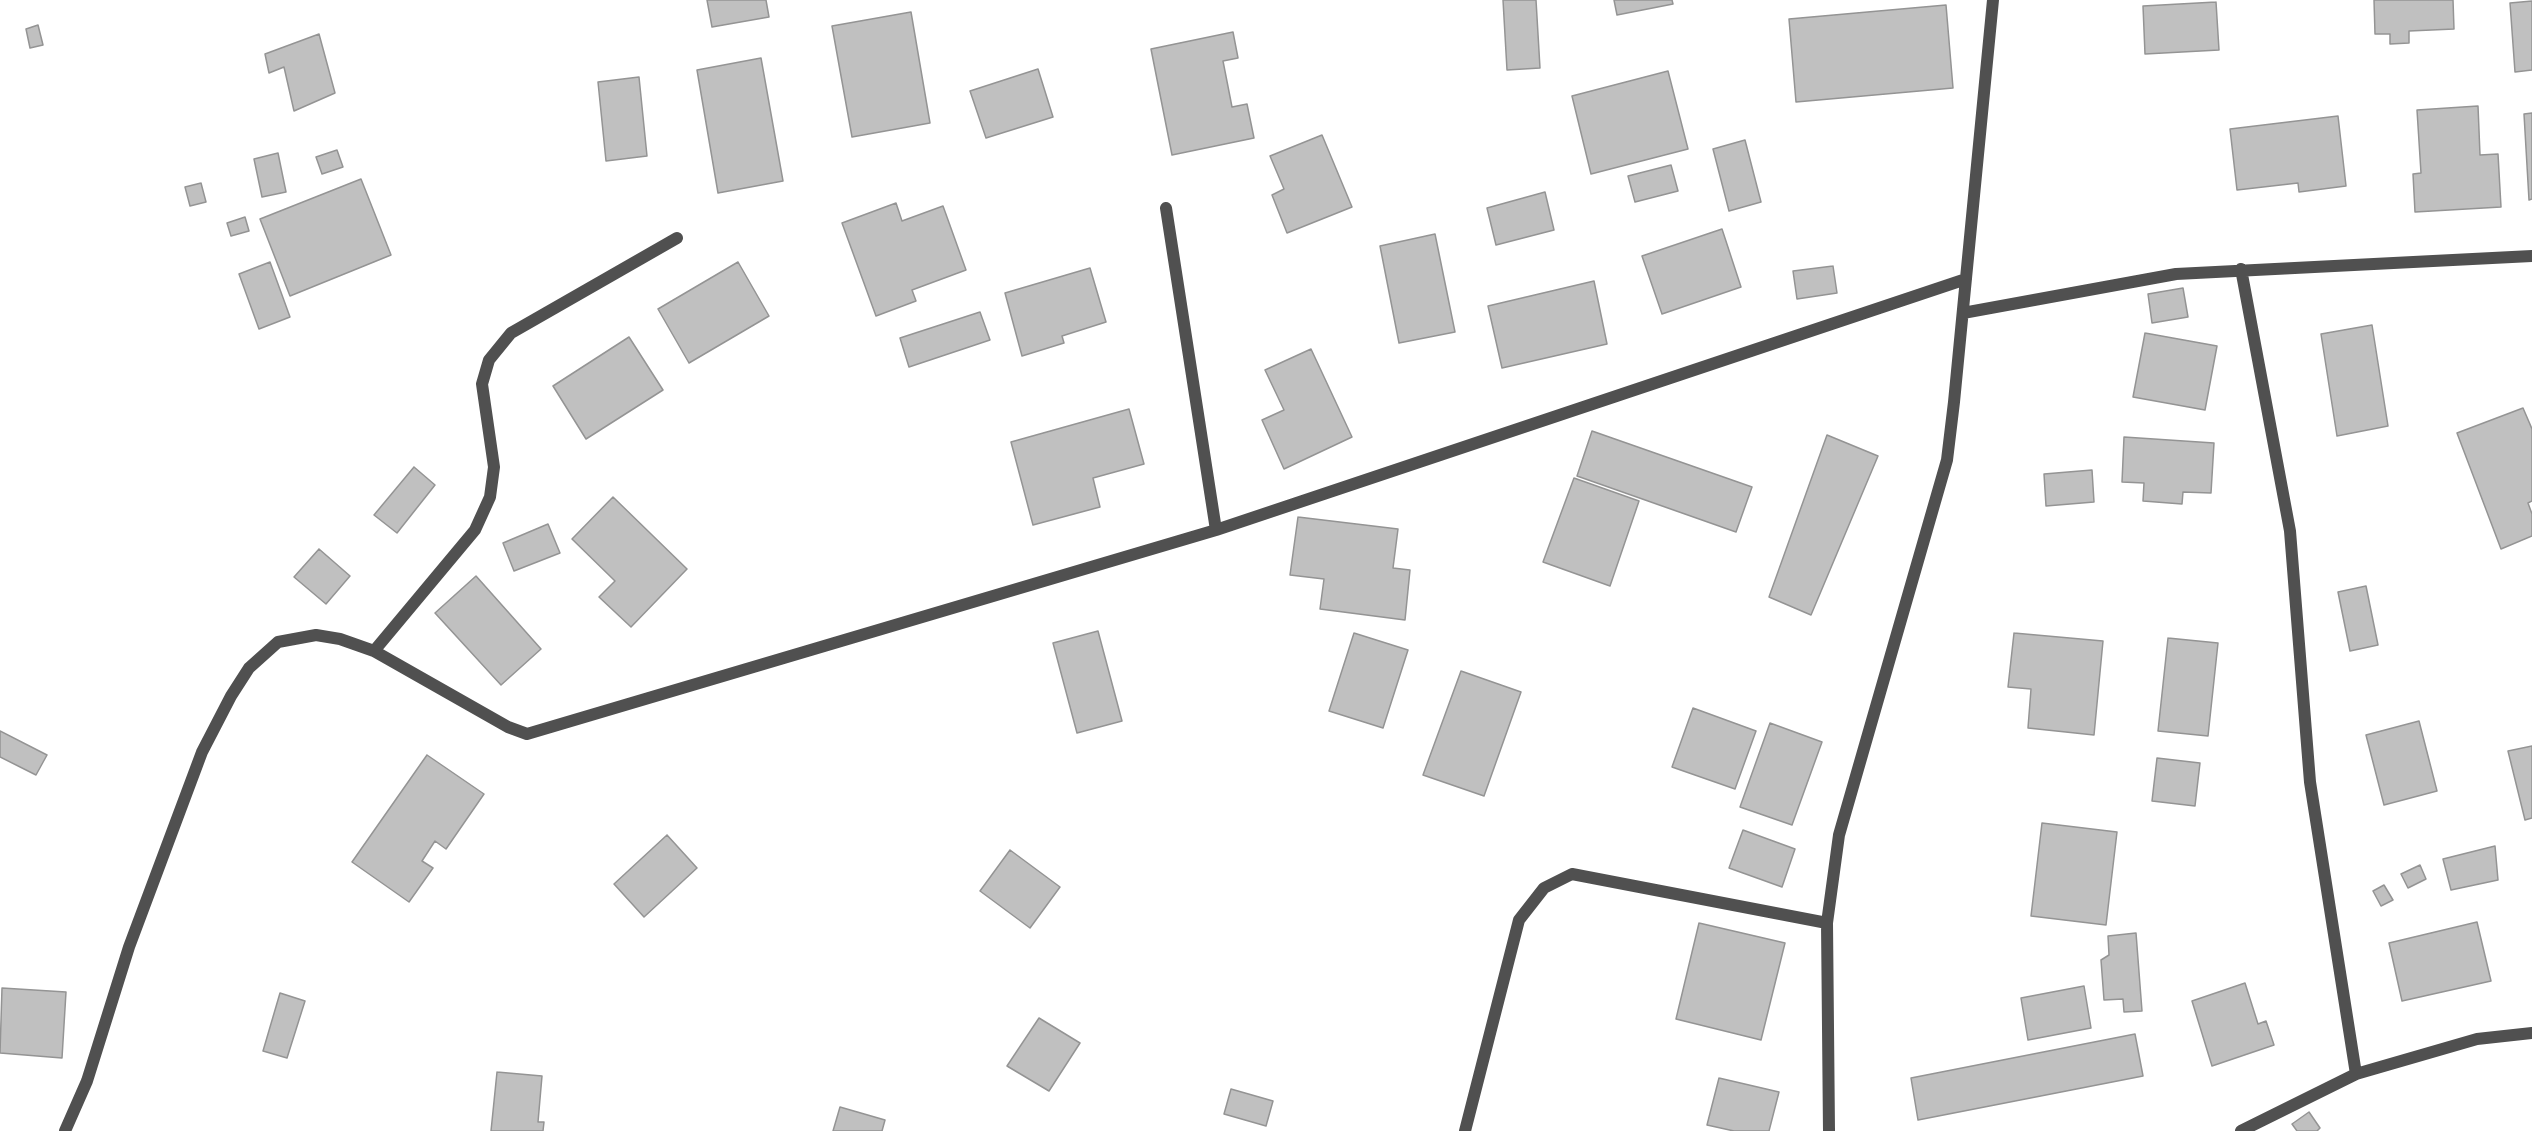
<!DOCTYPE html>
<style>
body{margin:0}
canvas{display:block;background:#fff}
</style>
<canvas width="2532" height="1131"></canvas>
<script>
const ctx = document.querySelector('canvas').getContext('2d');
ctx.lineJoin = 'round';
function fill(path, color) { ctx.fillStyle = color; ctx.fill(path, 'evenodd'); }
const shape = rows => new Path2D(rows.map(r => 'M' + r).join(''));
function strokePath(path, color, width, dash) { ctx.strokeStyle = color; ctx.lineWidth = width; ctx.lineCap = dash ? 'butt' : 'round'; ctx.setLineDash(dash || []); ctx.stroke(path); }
const building = shape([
 [707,0,766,0,769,17,712,27,707,0],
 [1503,0,1536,0,1540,68,1507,70,1503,0],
 [1614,0,1672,0,1673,4,1617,15,1614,0],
 [2374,0,2453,0,2454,29,2409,31,2409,43,2390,44,2390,34,2375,34,2374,0],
 [2532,1,2532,70,2515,72,2510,3,2532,1],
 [2216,2,2219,50,2145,54,2143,6,2216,2],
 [1946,5,1953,88,1796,102,1789,19,1946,5],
 [911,12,930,123,852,137,832,26,911,12],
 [38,25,43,45,30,48,26,29,38,25],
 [1233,32,1238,58,1223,61,1232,107,1247,104,1254,138,1172,155,1151,49,1233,32],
 [319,34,335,93,294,111,284,67,269,73,265,54,319,34],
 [761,58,783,181,718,193,697,70,761,58],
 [1038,69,1053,117,986,138,970,91,1038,69],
 [1668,71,1688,149,1591,174,1572,96,1668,71],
 [639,77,647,156,606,161,598,82,639,77],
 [2478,106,2480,155,2498,154,2501,207,2415,212,2413,174,2421,173,2417,110,2478,106],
 [2532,113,2532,199,2529,200,2524,114,2532,113],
 [2338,116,2346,186,2299,192,2298,183,2237,190,2230,129,2338,116],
 [1322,135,1352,207,1287,233,1272,195,1284,189,1270,156,1322,135],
 [1745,140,1761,202,1729,211,1713,149,1745,140],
 [337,150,343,167,322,174,316,157,337,150],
 [278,153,286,192,262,197,254,159,278,153],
 [1671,165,1678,191,1635,202,1628,176,1671,165],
 [361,179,391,255,290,296,260,219,361,179],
 [201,183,206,202,190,206,185,187,201,183],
 [1545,192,1554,230,1496,245,1487,208,1545,192],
 [896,203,902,221,943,206,966,270,912,290,916,301,876,316,842,223,896,203],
 [245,217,249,231,231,236,227,223,245,217],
 [1722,229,1741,287,1662,314,1642,256,1722,229],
 [1435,234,1455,332,1399,343,1380,246,1435,234],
 [270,262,290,317,259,329,239,274,270,262],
 [738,262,769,316,689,363,658,309,738,262],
 [1833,266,1837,293,1797,299,1793,271,1833,266],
 [1090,268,1106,322,1062,336,1064,343,1022,356,1005,293,1090,268],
 [1594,281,1607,344,1502,368,1488,306,1594,281],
 [2183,288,2188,317,2152,323,2148,294,2183,288],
 [980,312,990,340,909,367,900,338,980,312],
 [2372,325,2388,426,2337,436,2321,334,2372,325],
 [2145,333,2217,346,2205,410,2133,397,2145,333],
 [629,337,663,390,586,439,553,386,629,337],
 [1311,349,1352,437,1284,469,1262,420,1284,410,1265,370,1311,349],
 [2523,408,2532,429,2532,501,2528,503,2532,514,2532,536,2501,549,2457,433,2523,408],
 [1129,409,1144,464,1093,478,1100,507,1033,525,1011,442,1129,409],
 [1592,431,1752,487,1736,532,1577,476,1592,431],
 [1827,435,1878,456,1811,615,1769,597,1827,435],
 [2124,437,2214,443,2211,493,2183,492,2182,504,2143,501,2144,483,2122,482,2124,437],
 [414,467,435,485,397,533,374,515,414,467],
 [2092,470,2094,502,2046,506,2044,474,2092,470],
 [1574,478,1639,501,1610,586,1543,562,1574,478],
 [613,497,687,569,631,627,599,597,615,581,572,539,613,497],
 [1298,517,1398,529,1393,568,1410,570,1405,620,1320,609,1324,579,1290,575,1298,517],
 [548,524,560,553,514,571,503,543,548,524],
 [319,549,350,576,326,604,294,577,319,549],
 [476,576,541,649,501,685,435,613,476,576],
 [2366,586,2378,645,2350,651,2338,592,2366,586],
 [1098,631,1122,721,1077,733,1053,643,1098,631],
 [1354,633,1408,650,1383,728,1329,711,1354,633],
 [2014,633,2103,641,2094,735,2028,728,2031,689,2008,687,2014,633],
 [2168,638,2218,643,2208,736,2158,731,2168,638],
 [1461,671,1521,692,1484,796,1423,775,1461,671],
 [1693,708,1756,731,1735,789,1672,767,1693,708],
 [2419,721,2437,791,2384,805,2366,735,2419,721],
 [1770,723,1822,742,1792,825,1740,807,1770,723],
 [0,731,47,755,36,775,0,757,0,731],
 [2532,746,2532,818,2525,820,2508,751,2532,746],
 [427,755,484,794,446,849,435,841,422,861,433,868,409,902,352,862,427,755],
 [2157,758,2200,763,2195,806,2152,801,2157,758],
 [2042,823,2117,832,2106,925,2031,916,2042,823],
 [1743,830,1795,849,1782,887,1729,868,1743,830],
 [667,835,697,868,644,917,614,884,667,835],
 [2495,846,2498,880,2451,890,2443,859,2495,846],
 [1010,850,1060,887,1030,928,980,891,1010,850],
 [2420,865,2426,879,2408,888,2401,874,2420,865],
 [2384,885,2393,900,2381,906,2373,891,2384,885],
 [2477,922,2491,981,2402,1001,2389,943,2477,922],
 [1699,923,1785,943,1761,1040,1676,1019,1699,923],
 [2136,933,2142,1011,2124,1012,2123,999,2104,1000,2101,960,2109,955,2108,936,2136,933],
 [2245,983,2258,1024,2266,1021,2274,1045,2212,1066,2192,1001,2245,983],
 [2084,986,2091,1028,2028,1040,2021,998,2084,986],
 [2,988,66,992,62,1058,0,1053,2,988],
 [280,993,305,1001,287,1058,263,1051,280,993],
 [1039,1018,1080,1043,1049,1091,1007,1066,1039,1018],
 [2135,1034,2143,1076,1918,1120,1911,1078,2135,1034],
 [497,1072,542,1076,538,1122,544,1122,543,1131,491,1131,497,1072],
 [1719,1078,1779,1092,1769,1131,1734,1131,1707,1125,1719,1078],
 [1231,1089,1273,1101,1266,1126,1224,1114,1231,1089],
 [840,1107,885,1120,882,1131,833,1131,840,1107],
 [2309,1112,2320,1128,2317,1131,2297,1131,2292,1124,2309,1112]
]);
const street = shape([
 [1166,208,1216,530],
 [2241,269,2290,531,2310,782,2356,1074],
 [1963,313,2176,274,2532,256],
 [374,651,475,530,490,497,494,467,482,384,489,360,511,333,677,238],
 [65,1131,87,1081,129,947,202,752,231,696,249,668,278,642,316,635,340,639,374,651,508,727,527,734,1216,530,1966,279],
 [1465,1131,1519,920,1544,888,1572,874,1827,923],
 [1829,1131,1827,923,1839,835,1947,460,1954,402,1993,0],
 [2241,1131,2356,1074,2477,1039,2532,1033]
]);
fill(building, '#c0c0c0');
strokePath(building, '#949494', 1.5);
strokePath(street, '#505050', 12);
</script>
